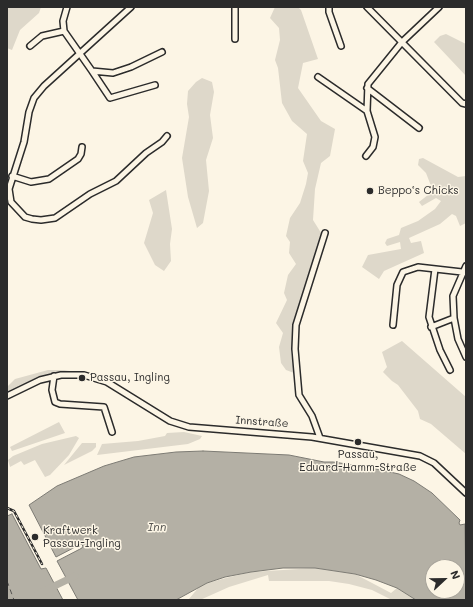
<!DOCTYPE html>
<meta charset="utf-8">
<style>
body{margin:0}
#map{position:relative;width:473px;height:607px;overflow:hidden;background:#fcf5e5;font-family:Mali,sans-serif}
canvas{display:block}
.frame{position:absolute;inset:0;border:8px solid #2b2b2b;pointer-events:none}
.north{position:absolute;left:425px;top:559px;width:40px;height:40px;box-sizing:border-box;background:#fcf5e5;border:1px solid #a8a49b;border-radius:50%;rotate:68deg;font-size:11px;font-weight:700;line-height:16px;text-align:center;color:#2b2b2b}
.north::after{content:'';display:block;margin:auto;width:14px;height:18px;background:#2b2b2b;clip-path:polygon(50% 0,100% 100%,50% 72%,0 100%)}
</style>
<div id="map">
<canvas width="473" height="607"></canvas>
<div class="frame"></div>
<div class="north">N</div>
</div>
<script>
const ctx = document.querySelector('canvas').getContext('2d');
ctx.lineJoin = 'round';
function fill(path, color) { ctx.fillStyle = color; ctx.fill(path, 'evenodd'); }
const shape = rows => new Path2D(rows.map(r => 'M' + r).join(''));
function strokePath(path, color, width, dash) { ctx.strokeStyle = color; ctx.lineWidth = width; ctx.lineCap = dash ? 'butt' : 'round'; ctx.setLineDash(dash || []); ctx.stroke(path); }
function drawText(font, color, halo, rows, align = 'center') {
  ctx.font = font + ' Mali,sans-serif'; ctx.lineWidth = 3; ctx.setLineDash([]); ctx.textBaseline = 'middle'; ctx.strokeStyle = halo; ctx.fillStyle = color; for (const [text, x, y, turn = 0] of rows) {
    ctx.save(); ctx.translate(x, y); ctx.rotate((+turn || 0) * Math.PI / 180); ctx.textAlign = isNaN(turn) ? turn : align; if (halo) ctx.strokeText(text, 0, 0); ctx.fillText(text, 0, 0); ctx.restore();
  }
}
const green = shape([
 [7,7,41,7,39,13,20,30,12,50,7,48],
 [275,7,298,7,301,10,318,59,303,63,298,88,321,121,335,129,330,156,321,163,315,189,313,220,323,236,295,324,291,352,294,373,286,370,281,363,279,347,283,333,276,323,287,300,284,293,288,275,296,264,289,253,290,242,286,236,290,218,300,203,306,184,308,173,303,161,307,134,292,121,282,103,278,68,275,60,280,40,279,28,270,18],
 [446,34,466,44,466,76,434,42,440,36],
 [202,78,212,82,214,92,210,115,213,138,206,160,209,191,203,223,197,228,188,197,182,158,189,117,187,104,188,91,196,82],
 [423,158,458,177,466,176,466,223,460,226,456,216,452,214,440,224,409,238,411,243,421,241,424,253,384,271,379,279,362,267,368,255,401,249,400,242,387,246,385,243,387,239,399,235,401,228,418,221,435,209,441,201,436,198,422,206,419,202,433,191,426,173,418,165,419,159],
 [166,190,172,229,170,244,171,261,164,271,155,265,144,243,153,213,149,200],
 [402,341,466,397,466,454,431,424,420,419,418,411,398,385,392,381,383,372,387,367,382,352],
 [48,370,64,370,75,372,57,372,39,378,7,393,7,387,15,379],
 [59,422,65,433,12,451,10,447],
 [184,432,202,436,200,439,188,444,97,455,102,444,138,441,165,436,167,433],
 [76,436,79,438,69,455,50,475,45,477,35,460,24,465,21,461,10,467,8,460,13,456,42,444],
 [82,443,96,443,96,447,92,451,64,465],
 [315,568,355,574,391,593,397,588,416,600,392,600,372,590,349,584,329,581,269,581,268,575,229,587,200,600,188,600,199,587,207,583,226,578,251,572]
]);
const water = shape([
 [203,451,289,455,324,462,333,462,367,467,399,474,414,481,432,493,460,520,459,523,460,525,465,524,466,600,416,600,397,588,376,580,355,574,315,568,283,568,251,572,225,577,207,583,176,600,78,600,57,561,82,548,83,546,81,544,56,557,29,505,57,486,104,466,134,457,176,452,203,451],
 [433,567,457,567,457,591,433,591,433,567],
 [12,514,41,569,46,568,63,600,7,600,7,516,12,514]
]);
const river = shape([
 [31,600,44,591,75,576]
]);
const ferry = shape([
 [7,581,14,600]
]);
const minor = shape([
 [67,7,63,21,64,31,92,71,113,73,131,67,162,52],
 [131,7,44,86,34,98,29,112,24,142,9,189,11,202,25,217,32,219,41,220,55,218,90,194,116,181,146,153,162,142,167,136],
 [329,7,329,12,341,46],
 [367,7,462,103,466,104],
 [235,39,235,7],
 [30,46,42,36,64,31],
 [92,71,110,98,155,85],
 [318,77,367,111],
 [367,88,419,128],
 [366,156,373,147,375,137,367,111,368,84,402,42,439,7],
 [12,176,31,182,49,179,78,159,81,154,82,147],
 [466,266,453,296,454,318,458,339,466,357],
 [435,269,429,317,440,350,450,370],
 [393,325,397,285,403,272,418,267,462,272],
 [431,327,454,318],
 [54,376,52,390,55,402,60,404,104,407,112,432],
 [7,396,40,380,61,375,84,375,107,382,170,421,189,427,312,437,420,456,434,463,466,493],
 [320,438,312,416,299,395,295,349,296,325,325,233]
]);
const rail = shape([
 [7,508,14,511,42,564]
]);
const markers = [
 [370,191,4,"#2b2b2b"],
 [82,378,4,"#2b2b2b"],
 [358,442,4,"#2b2b2b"],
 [35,537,4,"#2b2b2b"]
];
const poiNames = [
 ["Beppo‘s Chicks",378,191],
 ["Passau, Ingling",90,378],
 ["Passau,",358,455,"center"],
 ["Eduard-Hamm-Straße",358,468,"center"],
 ["Kraftwerk",43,531],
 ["Passau-Ingling",43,544]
];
const streetNames = [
 ["Innstraße",262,422,4]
];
const waterNames = [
 ["Inn",157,527]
];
fill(green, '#ded8ca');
fill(water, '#b4b0a5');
strokePath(water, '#7d7b74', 1);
strokePath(river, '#b4b0a5', 7);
strokePath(ferry, '#545350', 1, [5, 4]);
strokePath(minor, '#2b2b2b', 8);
strokePath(minor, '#fcf5e5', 5);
strokePath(rail, '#2b2b2b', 2.5);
strokePath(rail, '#fcf5e5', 1, [3]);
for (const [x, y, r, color] of markers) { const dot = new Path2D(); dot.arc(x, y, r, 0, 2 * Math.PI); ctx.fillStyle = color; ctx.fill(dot); strokePath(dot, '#fcf5e5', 1.5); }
drawText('11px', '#2b2b2b', '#fcf5e5', poiNames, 'left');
drawText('11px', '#2b2b2b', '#fcf5e5', streetNames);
drawText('italic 12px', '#545350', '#fcf5e5', waterNames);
</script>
